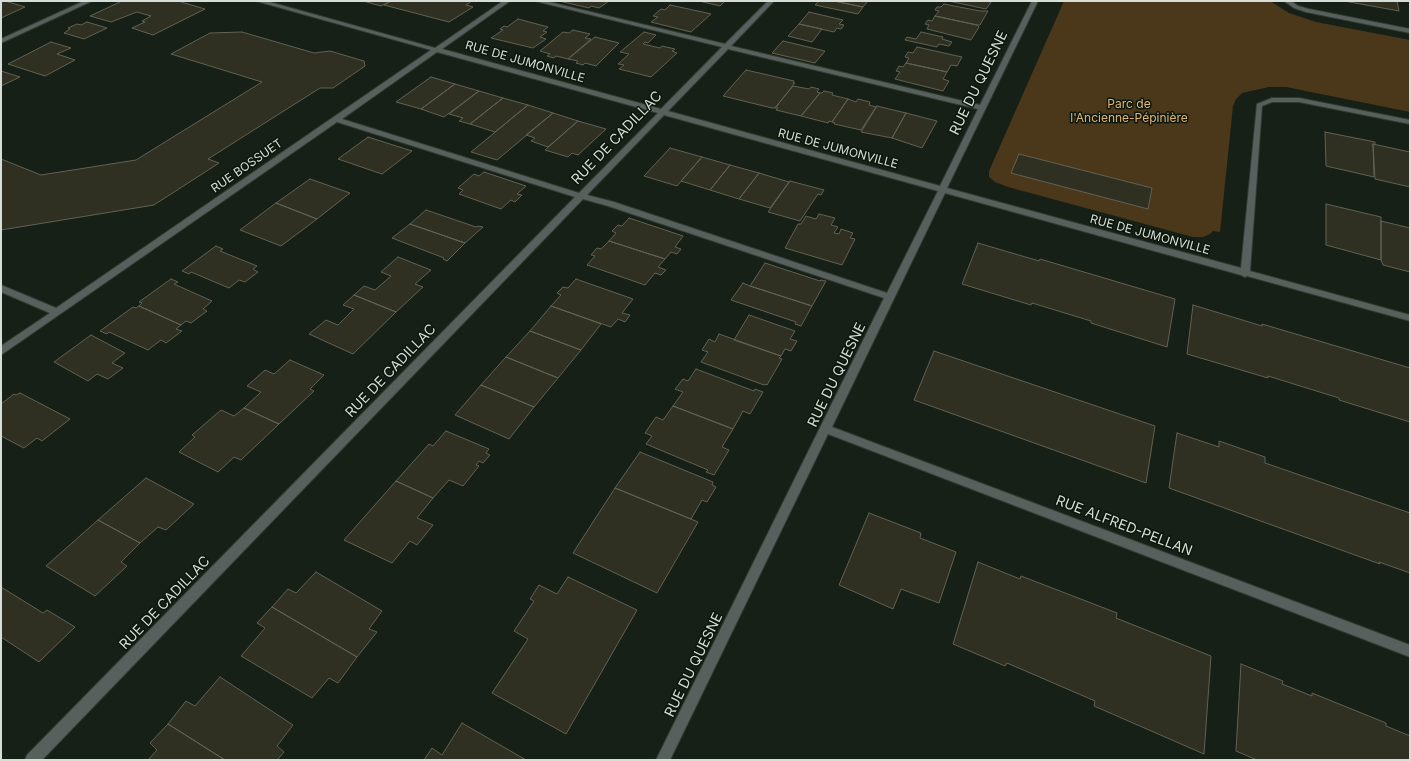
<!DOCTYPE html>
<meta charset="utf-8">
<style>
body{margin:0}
#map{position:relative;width:1411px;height:761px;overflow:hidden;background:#162016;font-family:Inter,sans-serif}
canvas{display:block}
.frame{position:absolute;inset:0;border:2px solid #d7ded7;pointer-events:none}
</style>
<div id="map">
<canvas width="1411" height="761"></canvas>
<div class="frame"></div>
</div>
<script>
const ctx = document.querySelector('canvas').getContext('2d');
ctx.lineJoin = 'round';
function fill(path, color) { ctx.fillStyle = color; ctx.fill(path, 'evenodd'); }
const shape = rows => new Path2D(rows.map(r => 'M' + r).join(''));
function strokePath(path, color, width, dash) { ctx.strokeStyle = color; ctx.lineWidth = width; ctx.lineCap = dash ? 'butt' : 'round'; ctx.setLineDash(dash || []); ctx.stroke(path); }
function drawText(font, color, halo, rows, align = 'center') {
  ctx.font = font + ' Inter,sans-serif'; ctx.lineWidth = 3; ctx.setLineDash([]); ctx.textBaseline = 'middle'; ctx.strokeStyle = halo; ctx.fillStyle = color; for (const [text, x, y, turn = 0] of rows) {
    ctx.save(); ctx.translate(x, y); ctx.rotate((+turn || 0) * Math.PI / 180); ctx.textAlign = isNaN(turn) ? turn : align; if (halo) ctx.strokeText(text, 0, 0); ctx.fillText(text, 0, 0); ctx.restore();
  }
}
const green = shape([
 [1064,1,1270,1,1289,13,1316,22,1410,40,1410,112,1286,87,1269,87,1242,93,1236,99,1233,106,1220,232,1213,231,1210,234,1203,237,1193,237,1008,187,995,182,989,177,989,171]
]);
const building = shape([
 [1,1,5,1,25,7,1,18,1,1],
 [122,1,178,1,205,9,153,35,132,28,145,22,142,21,151,16,137,12,111,22,90,16,122,1],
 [363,1,391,1,381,6,363,1],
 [391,1,472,1,466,5,473,7,449,22,384,5,391,1],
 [559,1,609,1,599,8,591,6,589,8,559,1],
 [699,1,725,1,720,6,699,1],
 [819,1,834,1,863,7,858,14,815,5,819,1],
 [834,1,868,1,863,7,834,1],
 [948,1,992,1,986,9,948,1],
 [1344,1,1397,1,1399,11,1344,1],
 [944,4,980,11,988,11,980,25,977,25,935,16,939,11,935,10,937,7,941,7,944,4],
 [670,5,707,13,711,14,691,32,651,22,658,17,653,16,661,9,665,10,670,5],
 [809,12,843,20,839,24,844,25,841,29,837,28,834,32,799,24,809,12],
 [935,16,977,25,979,27,971,40,927,29,929,25,925,24,928,20,932,21,935,16],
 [518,19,548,27,543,31,547,32,540,37,546,39,533,48,491,38,503,30,500,29,504,26,507,27,518,19],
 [87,22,107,28,84,39,64,33,70,29,68,28,77,24,81,25,87,22],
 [799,24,822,29,812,42,788,36,799,24],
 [573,30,590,34,585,38,591,39,568,59,556,56,554,58,547,56,550,54,540,51,563,32,569,33,573,30],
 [242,32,314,53,330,51,364,61,365,66,333,88,320,88,208,159,219,163,154,205,1,230,1,159,41,175,136,160,262,82,171,54,210,33,242,32],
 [644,32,656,35,648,43,645,42,643,44,660,48,662,46,675,49,672,51,677,53,651,77,619,69,624,65,618,64,629,54,620,52,644,32],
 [921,32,943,37,942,39,952,42,949,46,939,44,937,47,905,40,907,37,916,39,921,32],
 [595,37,619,43,596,66,585,63,583,65,576,63,578,61,568,59,595,37],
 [783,41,825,51,815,63,772,53,783,41],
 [51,42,71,48,57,54,75,60,45,76,8,64,51,42],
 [917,47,962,57,957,66,951,65,947,72,906,63,909,58,905,57,908,52,913,53,917,47],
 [906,63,947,72,943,79,949,81,943,91,895,79,900,72,896,71,899,66,903,67,906,63],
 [746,70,794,81,793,83,795,83,775,108,772,108,723,96,746,70],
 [1,71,20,77,1,86,1,71],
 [431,77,455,84,421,109,396,102,431,77],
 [455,84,479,91,444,117,421,109,455,84],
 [793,86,809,89,811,87,819,89,817,92,820,93,801,116,776,110,778,108,775,108,793,86],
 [479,91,503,98,470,124,459,121,463,118,449,114,479,91],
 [824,91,833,93,832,95,848,99,832,122,829,121,828,123,801,116,820,93,822,93,824,91],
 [503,98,528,105,495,132,470,124,503,98],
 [848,99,856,102,858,99,870,102,869,105,876,107,861,130,834,124,835,123,832,122,848,99],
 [528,105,553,113,497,160,471,152,528,105],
 [877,106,906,113,892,138,861,132,877,106],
 [553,113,578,121,548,147,531,141,535,138,526,135,553,113],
 [906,113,937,121,922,148,892,138,906,113],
 [578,121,606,129,578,155,572,153,568,157,545,150,578,121],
 [1325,132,1375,142,1375,145,1373,144,1374,177,1326,166,1325,132],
 [368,137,412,151,382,174,338,159,368,137],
 [1373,144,1410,152,1410,187,1375,179,1373,144],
 [670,148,702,157,677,186,644,176,670,148],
 [1019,154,1152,188,1148,209,1011,173,1019,154],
 [702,157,730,165,710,190,681,181,702,157],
 [730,165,759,173,739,199,710,190,730,165],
 [484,172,526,186,517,194,522,195,515,202,511,200,501,209,459,194,463,190,458,188,474,174,479,176,484,172],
 [759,173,789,182,770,208,739,199,759,173],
 [310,179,350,193,317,219,276,203,310,179],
 [790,181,824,190,821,195,818,194,800,221,768,212,790,181],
 [276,203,317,219,281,246,240,230,276,203],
 [1326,204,1381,217,1381,260,1326,245,1326,204],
 [426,210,476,227,478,226,483,227,465,243,410,224,426,210],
 [819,214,835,218,831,225,838,227,834,233,839,234,841,229,853,233,850,238,855,239,842,265,785,248,798,224,801,224,806,216,816,219,819,214],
 [629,218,683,236,675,247,681,249,677,254,671,252,665,259,609,241,616,233,612,231,618,225,622,226,629,218],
 [1381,221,1410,228,1410,272,1383,265,1381,260,1381,221],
 [410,224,465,243,447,261,443,259,444,258,392,238,410,224],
 [609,241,665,259,658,267,666,270,661,275,655,273,645,285,587,265,595,256,591,255,597,248,601,249,609,241],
 [978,243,1039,261,1040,259,1175,299,1167,347,1091,323,1091,321,1032,303,1031,305,962,284,978,243],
 [216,246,223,249,220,251,257,266,253,269,258,272,245,282,239,280,229,288,191,272,189,274,182,271,216,246],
 [398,257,431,270,415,284,423,287,396,312,354,295,364,286,375,290,391,276,381,272,398,257],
 [765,263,820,281,821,280,826,281,812,306,750,286,765,263],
 [171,279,178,282,174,284,212,301,203,309,207,311,191,323,186,321,181,325,139,306,142,303,139,302,171,279],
 [576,279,633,299,622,313,630,315,625,322,618,319,611,327,551,306,561,295,557,293,563,287,568,288,576,279],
 [743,283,750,286,812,306,801,326,795,324,796,322,731,300,743,283],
 [354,295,396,312,353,354,309,334,326,320,338,325,354,309,343,305,354,295],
 [1193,305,1262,326,1262,324,1410,368,1410,422,1339,400,1339,398,1268,376,1268,378,1187,354,1193,305],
 [139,306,181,325,176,329,182,331,166,343,161,340,148,350,109,332,107,334,100,331,133,307,136,308,139,306],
 [551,306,601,324,581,350,530,331,551,306],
 [749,315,795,331,790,339,797,341,791,351,785,349,781,356,734,340,749,315],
 [530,331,581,350,558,378,506,357,530,331],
 [719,334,781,356,779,358,782,359,767,385,766,384,764,385,701,362,708,352,702,350,709,339,715,342,719,334],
 [91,335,125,353,112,363,123,368,108,379,97,374,88,381,54,362,91,335],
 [934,351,1155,426,1146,483,914,400,934,351],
 [506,357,558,378,534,407,481,385,506,357],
 [290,360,324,375,310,389,314,391,279,424,244,408,261,392,247,386,265,370,274,374,290,360],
 [696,369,754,391,755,389,763,392,750,414,743,411,733,429,673,406,683,392,675,389,683,379,688,381,696,369],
 [481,385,534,407,509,439,455,415,481,385],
 [20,393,70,419,42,441,37,438,24,448,1,436,1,404,14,394,16,395,20,393],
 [673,406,733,429,722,447,729,450,714,475,706,472,708,470,646,444,652,436,645,433,656,417,663,420,673,406],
 [244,408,279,424,241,460,234,457,218,472,179,452,195,437,192,435,221,410,234,416,244,408],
 [446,431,489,449,486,453,490,455,483,463,479,461,476,465,479,466,463,486,449,480,433,498,396,481,429,444,433,446,446,431],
 [1177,433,1219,447,1219,441,1265,457,1265,463,1410,513,1410,573,1379,562,1380,564,1169,488,1177,433],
 [640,452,713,482,712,485,716,487,707,502,702,500,691,519,615,488,640,452],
 [146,478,194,504,166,530,158,527,140,543,98,520,146,478],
 [396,481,433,498,417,518,433,525,417,545,410,541,392,563,344,540,396,481],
 [615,488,698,522,657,593,573,553,615,488],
 [869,513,921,533,920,538,956,552,939,603,901,589,893,609,839,585,869,513],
 [98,520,140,543,121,562,127,566,95,596,46,566,98,520],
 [978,562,1020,579,1021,576,1117,613,1116,618,1211,656,1204,754,1094,706,1095,701,1007,663,1005,666,953,644,978,562],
 [316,572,382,611,369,629,377,632,357,657,272,607,288,589,296,593,316,572],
 [568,577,637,610,566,734,492,693,528,639,514,631,534,601,530,599,539,585,557,594,568,577],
 [1,587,43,613,47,610,75,627,39,662,1,637,1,587],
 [272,607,357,657,338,683,329,678,312,698,241,656,265,628,257,623,272,607],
 [1241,664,1283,681,1282,684,1312,696,1312,693,1386,723,1386,726,1410,736,1410,760,1257,760,1236,751,1241,664],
 [220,677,293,725,277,746,284,752,277,760,225,760,168,724,186,701,195,706,220,677],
 [462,723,526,760,424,760,432,748,442,755,462,723],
 [168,724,225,760,148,760,157,750,150,743,168,724]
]);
const minor = shape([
 [84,1,92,1,1,43,1,39,84,1],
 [256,1,266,1,435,48,503,1,510,1,442,49,661,109,722,47,535,1,545,1,725,44,768,1,774,1,731,46,980,105,1032,1,1038,1,947,188,1241,268,1257,104,1272,98,1299,98,1410,120,1410,124,1299,102,1272,102,1262,106,1250,271,1410,315,1410,321,1247,276,1245,277,1241,275,945,193,832,427,1410,645,1410,657,828,434,670,760,656,760,884,298,608,206,583,199,42,760,25,760,27,755,575,197,337,122,1,355,1,346,50,313,1,292,1,285,56,308,431,50,256,1],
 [728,49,978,109,940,186,668,111,728,49],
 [437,52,658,113,579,193,342,119,437,52],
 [664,115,938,191,887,293,614,202,587,195,664,115],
 [1284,1,1291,1,1298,6,1309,9,1410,29,1410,33,1306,12,1294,8,1284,1]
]);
const farStreetnames = [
 ["RUE DE JUMONVILLE",525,62,16],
 ["RUE DE JUMONVILLE",838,149,15],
 ["RUE BOSSUET",247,166,-35],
 ["RUE DE JUMONVILLE",1150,235,15]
];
const farParknames = [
 ["Parc de",1129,104],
 ["l'Ancienne-Pépinière",1129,118]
];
const streetNames = [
 ["RUE DU QUESNE",979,83,-64],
 ["RUE DE CADILLAC",617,138,-46],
 ["RUE DE CADILLAC",391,371,-46],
 ["RUE DU QUESNE",837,375,-64],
 ["RUE ALFRED-PELLAN",1124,526,21],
 ["RUE DE CADILLAC",165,603,-46],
 ["RUE DU QUESNE",694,665,-64]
];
fill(green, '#4b381a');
fill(building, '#2f3022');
strokePath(building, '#616253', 1);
strokePath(minor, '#313b31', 2);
fill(minor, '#58605e');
drawText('12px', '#d7ded7', '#0d170d', farStreetnames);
drawText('12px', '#e4b874', '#0d170d', farParknames);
drawText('14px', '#d7ded7', '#0d170d', streetNames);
</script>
